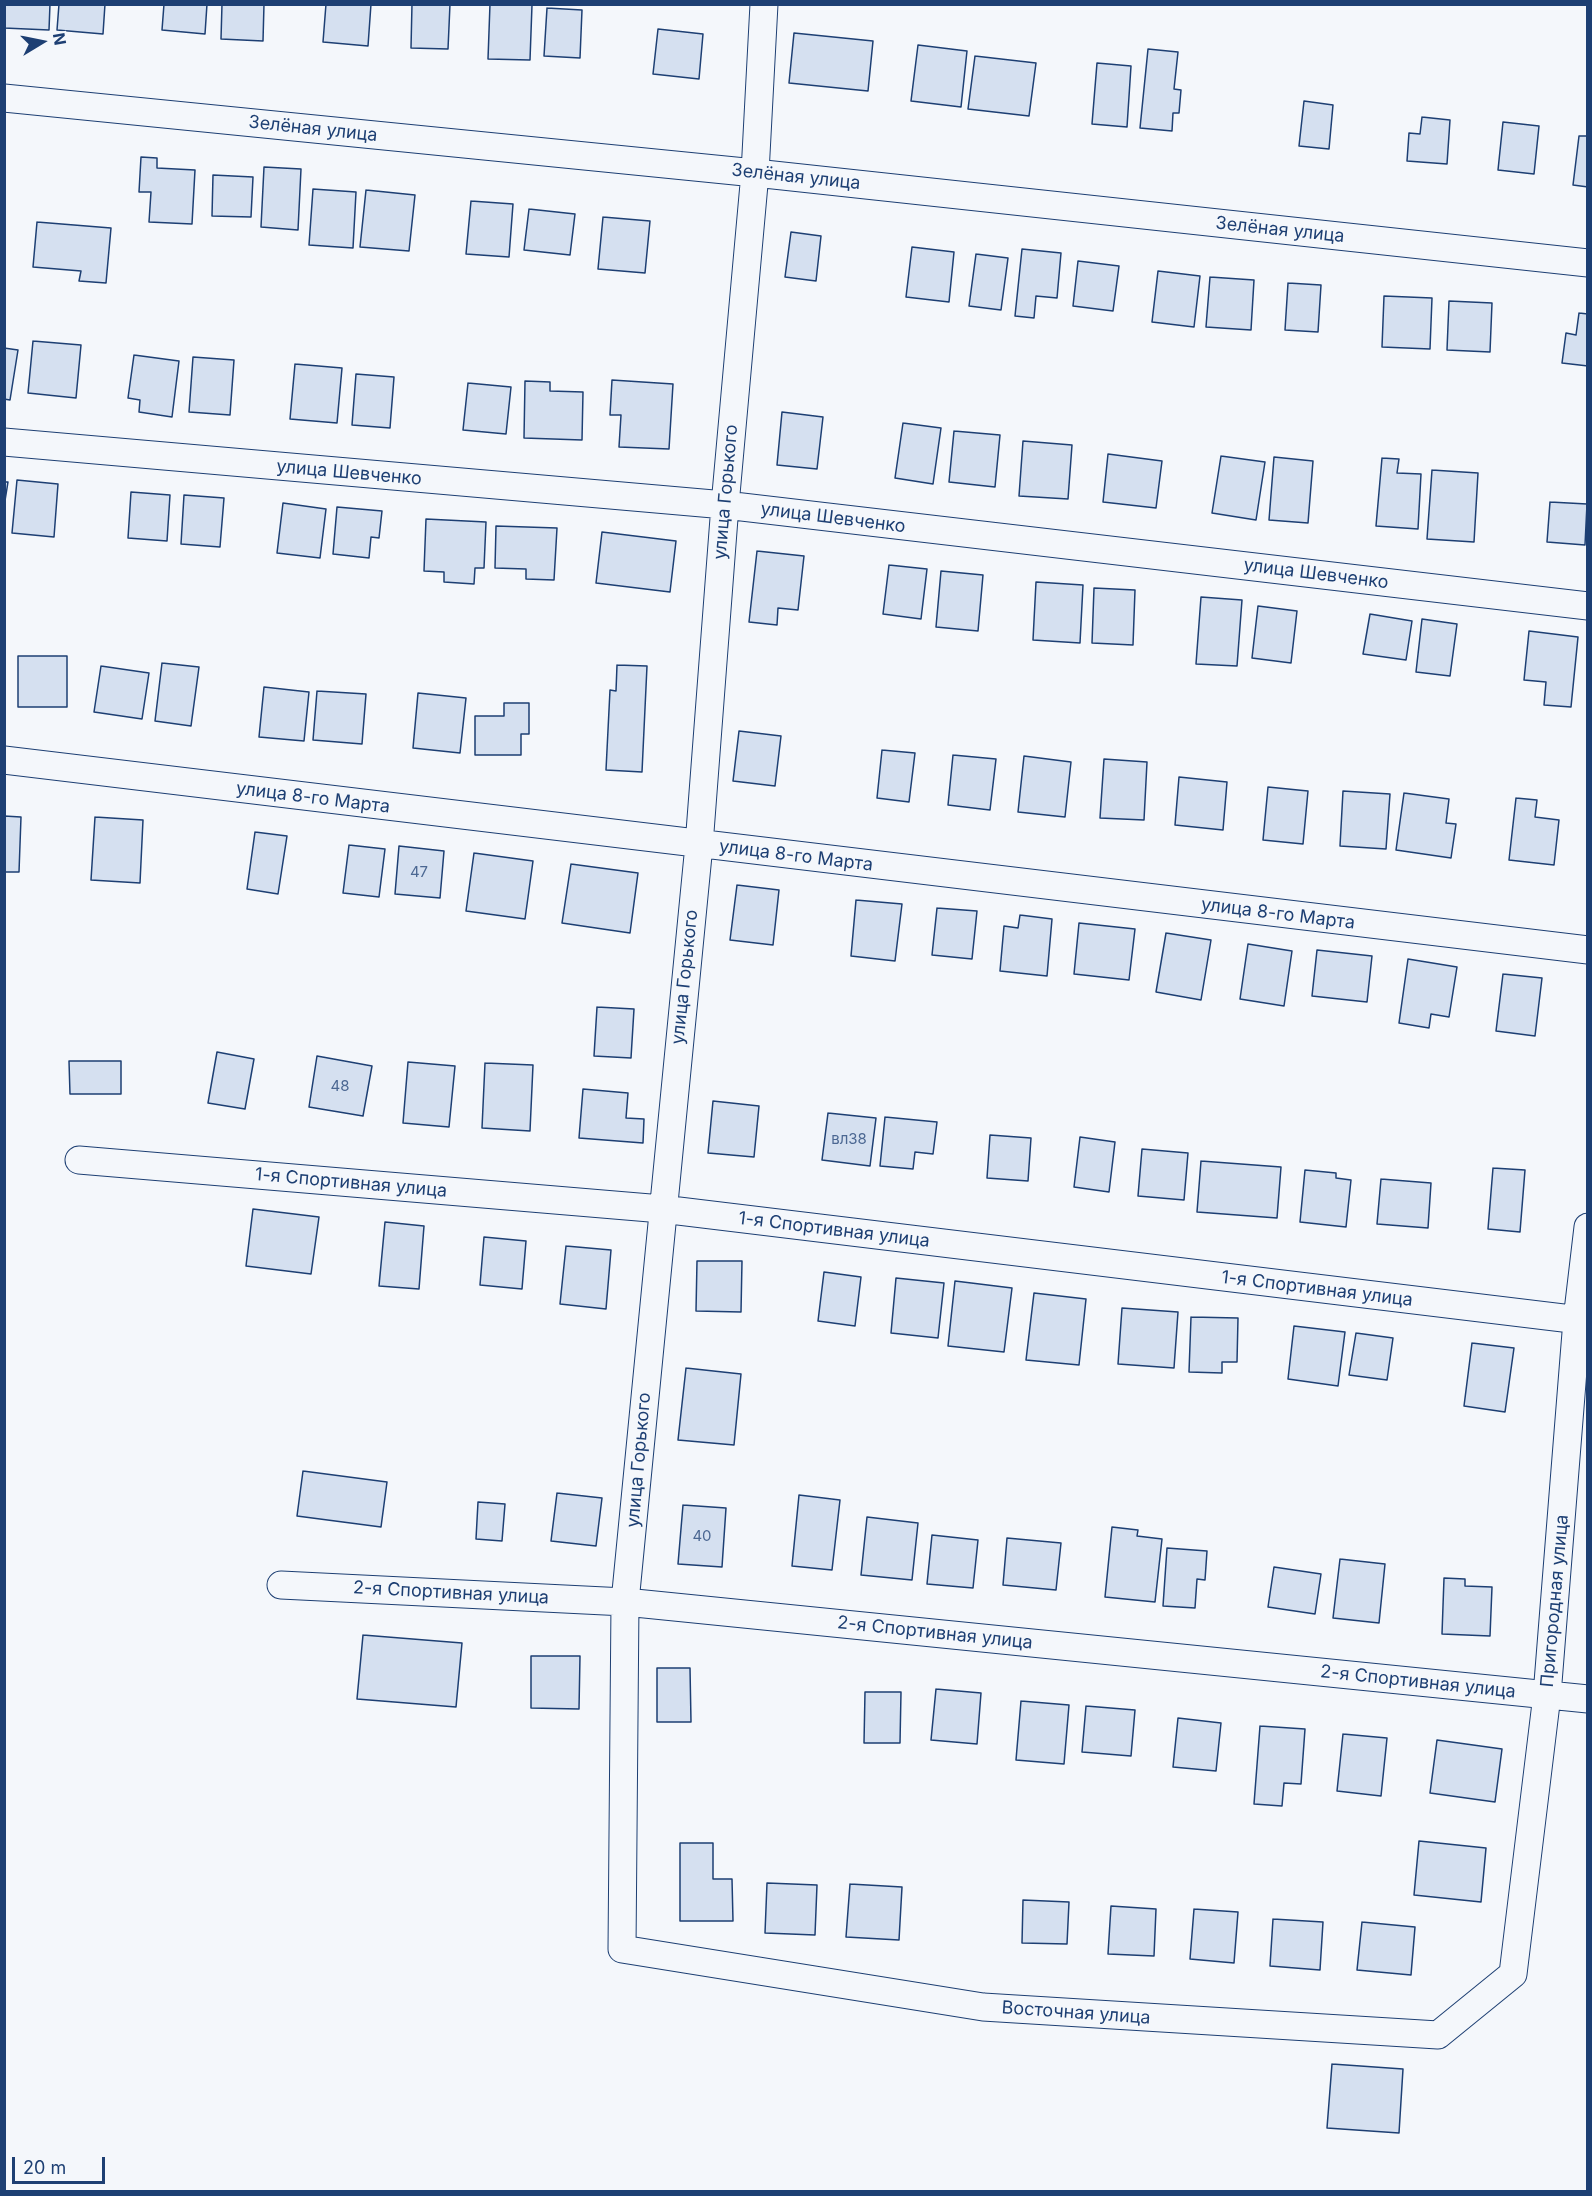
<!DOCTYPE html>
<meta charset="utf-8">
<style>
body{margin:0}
#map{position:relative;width:1592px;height:2196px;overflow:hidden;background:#f4f7fb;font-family:Inter,sans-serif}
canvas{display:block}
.frame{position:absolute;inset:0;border:6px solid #1d3f73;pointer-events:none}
.north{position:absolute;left:12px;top:12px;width:60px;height:60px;-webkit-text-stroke:4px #f4f7fb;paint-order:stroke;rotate:80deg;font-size:16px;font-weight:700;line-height:24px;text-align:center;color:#1d3f73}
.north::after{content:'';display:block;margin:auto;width:21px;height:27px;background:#1d3f73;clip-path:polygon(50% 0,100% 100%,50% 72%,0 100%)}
.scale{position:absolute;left:12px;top:2157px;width:93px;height:27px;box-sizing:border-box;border:3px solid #1d3f73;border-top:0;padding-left:8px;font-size:18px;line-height:21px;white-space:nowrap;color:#1d3f73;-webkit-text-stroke:4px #f4f7fb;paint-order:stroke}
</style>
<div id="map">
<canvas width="1592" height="2196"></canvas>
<div class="frame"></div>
<div class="north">N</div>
<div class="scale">20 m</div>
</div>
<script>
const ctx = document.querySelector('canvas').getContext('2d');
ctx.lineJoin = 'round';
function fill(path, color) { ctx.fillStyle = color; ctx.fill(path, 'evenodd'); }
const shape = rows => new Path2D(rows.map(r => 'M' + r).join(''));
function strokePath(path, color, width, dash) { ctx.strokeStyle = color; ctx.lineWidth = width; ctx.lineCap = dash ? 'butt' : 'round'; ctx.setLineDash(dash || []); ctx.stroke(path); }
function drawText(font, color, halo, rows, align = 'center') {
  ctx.font = font + ' Inter,sans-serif'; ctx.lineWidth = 4.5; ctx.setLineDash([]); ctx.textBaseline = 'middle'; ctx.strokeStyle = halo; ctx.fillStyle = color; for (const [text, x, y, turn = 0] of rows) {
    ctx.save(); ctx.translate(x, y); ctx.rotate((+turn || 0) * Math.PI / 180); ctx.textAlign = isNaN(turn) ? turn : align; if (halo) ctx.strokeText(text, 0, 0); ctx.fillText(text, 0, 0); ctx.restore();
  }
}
const building = shape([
 [4,4,50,4,49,30,4,28,4,4],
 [59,4,105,4,103,34,57,30,59,4],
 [164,4,207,4,205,34,162,30,164,4],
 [222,4,264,4,263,41,221,39,222,4],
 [326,4,371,4,368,46,323,42,326,4],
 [412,4,450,4,448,49,411,48,412,4],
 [490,4,532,5,530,60,488,59,490,4],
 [547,8,582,10,580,58,544,56,547,8],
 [658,29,703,34,699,79,653,74,658,29],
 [794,33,873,41,868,91,789,83,794,33],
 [918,45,967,51,961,107,911,101,918,45],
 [1148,49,1178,52,1174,89,1181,90,1179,113,1173,113,1172,131,1140,128,1148,49],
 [975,56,1036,63,1029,116,968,109,975,56],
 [1097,63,1131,66,1127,127,1092,124,1097,63],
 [1304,101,1333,105,1329,149,1299,146,1304,101],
 [1422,117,1450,120,1447,164,1407,161,1409,133,1420,134,1422,117],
 [1503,122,1539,126,1534,174,1498,170,1503,122],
 [1579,136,1588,136,1588,187,1573,185,1579,136],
 [141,157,157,158,157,168,195,170,192,224,149,222,151,192,139,192,141,157],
 [264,167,301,169,298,230,261,227,264,167],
 [213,175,253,177,251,217,212,216,213,175],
 [313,189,356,192,353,248,309,245,313,189],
 [366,190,415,195,409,251,360,247,366,190],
 [471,201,513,204,509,257,466,254,471,201],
 [529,209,575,214,570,255,524,250,529,209],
 [603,217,650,221,645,273,598,269,603,217],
 [37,222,111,228,106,283,79,281,81,271,33,267,37,222],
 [791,232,821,236,816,281,785,277,791,232],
 [912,247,954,252,949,302,906,297,912,247],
 [1022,249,1061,253,1057,298,1036,296,1034,318,1015,316,1022,249],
 [976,254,1008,258,1001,310,969,306,976,254],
 [1078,261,1119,266,1113,311,1073,306,1078,261],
 [1158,271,1200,276,1194,327,1152,322,1158,271],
 [1210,277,1254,280,1251,330,1206,327,1210,277],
 [1288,283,1321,285,1318,332,1285,330,1288,283],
 [1384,296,1432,298,1430,349,1382,347,1384,296],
 [1449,301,1492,303,1490,352,1447,350,1449,301],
 [1579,313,1588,314,1588,366,1562,363,1566,333,1576,335,1579,313],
 [33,341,81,345,76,398,28,393,33,341],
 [4,348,18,350,10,400,4,399,4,348],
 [134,355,179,361,172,417,139,412,140,400,128,398,134,355],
 [193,357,234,360,230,415,189,412,193,357],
 [295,364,342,368,337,423,290,419,295,364],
 [356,374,394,377,390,428,352,425,356,374],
 [612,380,673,384,669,449,619,447,621,415,610,415,612,380],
 [525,381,550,382,550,391,583,392,582,440,524,438,525,381],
 [468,383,511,387,506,434,463,430,468,383],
 [782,412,823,417,817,469,777,465,782,412],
 [903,423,941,428,933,484,895,478,903,423],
 [954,431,1000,435,995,487,949,482,954,431],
 [1023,441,1072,445,1068,499,1019,496,1023,441],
 [1108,454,1162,461,1156,508,1103,502,1108,454],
 [1221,456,1265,462,1256,520,1212,513,1221,456],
 [1274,457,1313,461,1308,523,1269,520,1274,457],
 [1382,458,1399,459,1397,473,1421,474,1418,529,1376,526,1382,458],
 [1432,470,1478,473,1474,542,1427,539,1432,470],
 [17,480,58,484,54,537,12,533,17,480],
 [4,482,8,482,4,507,4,482],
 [131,492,170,495,167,541,128,538,131,492],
 [184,495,224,498,220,547,181,544,184,495],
 [1550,502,1587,504,1585,545,1547,542,1550,502],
 [283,503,326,509,320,558,277,553,283,503],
 [337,507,382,511,379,538,371,537,369,558,333,554,337,507],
 [426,519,486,522,484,568,475,568,474,584,444,582,444,572,424,571,426,519],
 [496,526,557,528,554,580,526,579,526,569,495,568,496,526],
 [602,532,676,541,670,592,596,583,602,532],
 [757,551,804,556,798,610,778,608,777,625,749,622,757,551],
 [889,565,927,569,921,619,883,614,889,565],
 [941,571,983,575,978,631,936,627,941,571],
 [1036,582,1083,585,1080,643,1033,640,1036,582],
 [1094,588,1135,590,1133,645,1092,643,1094,588],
 [1201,597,1242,600,1237,666,1196,664,1201,597],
 [1258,606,1297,611,1291,663,1252,658,1258,606],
 [1370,614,1412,621,1406,660,1363,654,1370,614],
 [1422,619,1457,624,1450,676,1416,672,1422,619],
 [1529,631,1578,637,1571,707,1544,705,1546,682,1524,680,1529,631],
 [18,656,67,656,67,707,18,707,18,656],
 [162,663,199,667,191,726,155,721,162,663],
 [617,665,647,666,642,772,606,770,610,690,616,691,617,665],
 [101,666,149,673,142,719,94,712,101,666],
 [264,687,309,692,304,741,259,737,264,687],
 [317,691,366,694,362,744,313,740,317,691],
 [418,693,466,698,460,753,413,748,418,693],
 [504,703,529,703,529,734,521,734,521,755,475,755,475,716,504,716,504,703],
 [739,731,781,736,775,786,733,781,739,731],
 [882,750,915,753,909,802,877,798,882,750],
 [953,755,996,759,990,810,948,805,953,755],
 [1024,756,1071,762,1065,817,1018,812,1024,756],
 [1104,759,1147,762,1144,820,1100,818,1104,759],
 [1179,777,1227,782,1223,830,1175,825,1179,777],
 [1268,787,1308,791,1303,844,1263,840,1268,787],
 [1343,791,1390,794,1386,849,1340,846,1343,791],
 [1404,793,1449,799,1446,823,1456,824,1451,858,1396,850,1404,793],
 [1516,798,1537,800,1535,817,1559,820,1554,865,1509,860,1516,798],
 [4,816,21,817,19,872,4,872,4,816],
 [95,817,143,820,140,883,91,880,95,817],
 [255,832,287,836,278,894,247,889,255,832],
 [349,845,385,849,379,897,343,893,349,845],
 [399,846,444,851,440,898,395,894,399,846],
 [474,853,533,861,525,919,466,911,474,853],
 [571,864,638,873,630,933,562,923,571,864],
 [737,885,779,890,773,945,730,940,737,885],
 [856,900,902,904,895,961,851,956,856,900],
 [937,908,977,911,972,959,932,955,937,908],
 [1020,915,1052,919,1047,976,1000,971,1004,926,1018,928,1020,915],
 [1079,923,1135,929,1129,980,1074,974,1079,923],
 [1166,933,1211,940,1201,1000,1156,992,1166,933],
 [1248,944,1292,951,1284,1006,1240,999,1248,944],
 [1317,950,1372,956,1367,1002,1312,996,1317,950],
 [1408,959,1457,967,1449,1017,1431,1014,1429,1028,1399,1023,1408,959],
 [1503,974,1542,978,1535,1036,1496,1031,1503,974],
 [597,1007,634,1009,631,1058,594,1056,597,1007],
 [217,1052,254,1059,245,1109,208,1103,217,1052],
 [317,1056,372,1066,363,1116,309,1107,317,1056],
 [69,1061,121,1061,121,1094,70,1094,69,1061],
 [408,1062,455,1066,449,1127,403,1123,408,1062],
 [485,1063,533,1065,530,1131,482,1128,485,1063],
 [583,1089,628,1093,626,1118,644,1119,643,1143,579,1138,583,1089],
 [713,1101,759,1106,754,1157,708,1153,713,1101],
 [828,1113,876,1118,870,1166,822,1160,828,1113],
 [885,1117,937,1122,933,1154,915,1152,913,1169,880,1166,885,1117],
 [990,1135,1031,1138,1028,1181,987,1178,990,1135],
 [1080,1137,1115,1142,1109,1192,1074,1187,1080,1137],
 [1142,1149,1188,1153,1184,1200,1138,1196,1142,1149],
 [1201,1161,1281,1167,1277,1218,1197,1212,1201,1161],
 [1493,1168,1525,1170,1520,1232,1488,1229,1493,1168],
 [1305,1170,1336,1173,1336,1178,1351,1180,1346,1227,1300,1222,1305,1170],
 [1381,1179,1431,1183,1428,1228,1377,1224,1381,1179],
 [253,1209,319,1217,311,1274,246,1266,253,1209],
 [385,1222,424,1226,419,1289,379,1286,385,1222],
 [484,1237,526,1241,522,1289,480,1285,484,1237],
 [566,1246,611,1250,606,1309,560,1304,566,1246],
 [697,1261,742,1261,741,1312,696,1311,697,1261],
 [824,1272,861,1277,855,1326,818,1321,824,1272],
 [896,1278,944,1283,938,1338,891,1333,896,1278],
 [955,1281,1012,1288,1004,1352,948,1346,955,1281],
 [1034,1293,1086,1299,1079,1365,1026,1360,1034,1293],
 [1122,1308,1178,1312,1174,1368,1118,1364,1122,1308],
 [1191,1317,1238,1318,1237,1362,1222,1362,1222,1373,1189,1372,1191,1317],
 [1294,1326,1345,1332,1338,1386,1288,1379,1294,1326],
 [1356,1333,1393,1338,1387,1380,1349,1375,1356,1333],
 [1472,1343,1514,1348,1505,1412,1464,1406,1472,1343],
 [686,1368,741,1374,734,1445,678,1440,686,1368],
 [303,1471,387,1482,381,1527,297,1516,303,1471],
 [557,1493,602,1498,596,1546,551,1541,557,1493],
 [799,1495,840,1500,832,1570,792,1566,799,1495],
 [478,1502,505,1504,502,1541,476,1539,478,1502],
 [683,1505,726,1508,722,1567,678,1564,683,1505],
 [867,1517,918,1523,912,1580,861,1575,867,1517],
 [1112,1527,1138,1530,1137,1536,1162,1539,1155,1602,1105,1597,1112,1527],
 [932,1535,978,1540,973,1588,927,1584,932,1535],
 [1007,1538,1061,1543,1056,1590,1003,1585,1007,1538],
 [1167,1548,1207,1551,1205,1580,1197,1579,1195,1608,1163,1606,1167,1548],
 [1340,1559,1385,1564,1379,1623,1333,1618,1340,1559],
 [1274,1567,1321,1574,1315,1614,1268,1607,1274,1567],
 [1444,1578,1465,1579,1465,1586,1492,1587,1490,1636,1442,1634,1444,1578],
 [363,1635,462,1643,456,1707,357,1699,363,1635],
 [531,1656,580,1656,579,1709,531,1708,531,1656],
 [657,1668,690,1668,691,1722,657,1722,657,1668],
 [936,1689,981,1693,977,1744,931,1740,936,1689],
 [865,1692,901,1692,900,1743,864,1743,865,1692],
 [1021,1701,1069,1705,1064,1764,1016,1760,1021,1701],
 [1086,1706,1135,1710,1131,1756,1082,1752,1086,1706],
 [1178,1718,1221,1723,1216,1771,1173,1767,1178,1718],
 [1260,1726,1305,1729,1301,1784,1284,1783,1282,1806,1254,1804,1260,1726],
 [1343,1734,1387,1738,1381,1796,1337,1791,1343,1734],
 [1437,1740,1502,1749,1495,1802,1430,1793,1437,1740],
 [1419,1841,1486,1848,1481,1902,1414,1895,1419,1841],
 [680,1843,713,1843,713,1879,732,1879,733,1921,680,1921,680,1843],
 [767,1883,817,1885,815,1935,765,1933,767,1883],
 [850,1884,902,1887,899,1940,846,1937,850,1884],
 [1023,1900,1069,1902,1067,1944,1022,1943,1023,1900],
 [1111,1906,1156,1909,1154,1956,1108,1954,1111,1906],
 [1194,1909,1238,1912,1234,1963,1190,1959,1194,1909],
 [1273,1919,1323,1922,1320,1970,1270,1966,1273,1919],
 [1362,1922,1415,1927,1411,1975,1357,1970,1362,1922],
 [1332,2064,1403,2069,1399,2133,1327,2128,1332,2064]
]);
const minor = shape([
 [764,4,755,173,725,505,699,845,625,1602,622,1949,983,2007,1438,2035,1513,1974,1547,1695,1577,1320,1588,1227],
 [4,98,755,173,1588,263],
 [4,442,725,505,1588,606],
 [4,760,1588,950],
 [79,1160,662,1209,1588,1321],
 [281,1585,625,1602,1588,1699]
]);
const numberNames = [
 ["47",419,872],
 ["48",340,1086],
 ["вл38",849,1139],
 ["40",702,1536]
];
const streetNames = [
 ["Зелёная улица",313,129,6],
 ["Зелёная улица",796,177,6],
 ["Зелёная улица",1280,230,6],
 ["улица Шевченко",349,473,5],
 ["улица Горького",726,492,-85],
 ["улица Шевченко",833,518,7],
 ["улица Шевченко",1316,574,7],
 ["улица 8-го Марта",313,798,7],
 ["улица 8-го Марта",796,856,7],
 ["улица 8-го Марта",1278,914,7],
 ["улица Горького",685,977,-84],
 ["1-я Спортивная улица",351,1183,5],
 ["1-я Спортивная улица",834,1230,7],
 ["1-я Спортивная улица",1317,1289,7],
 ["улица Горького",639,1460,-85],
 ["2-я Спортивная улица",451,1593,3],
 ["Пригородная улица",1555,1601,-85],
 ["2-я Спортивная улица",935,1633,6],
 ["2-я Спортивная улица",1418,1682,6],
 ["Восточная улица",1076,2013,4]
];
fill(building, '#d5e0f0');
strokePath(building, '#1d3f73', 1.5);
strokePath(minor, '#1d3f73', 29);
strokePath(minor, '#f4f7fb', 27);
drawText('15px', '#4b6792', null, numberNames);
drawText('18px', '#1d3f73', '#f4f7fb', streetNames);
</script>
